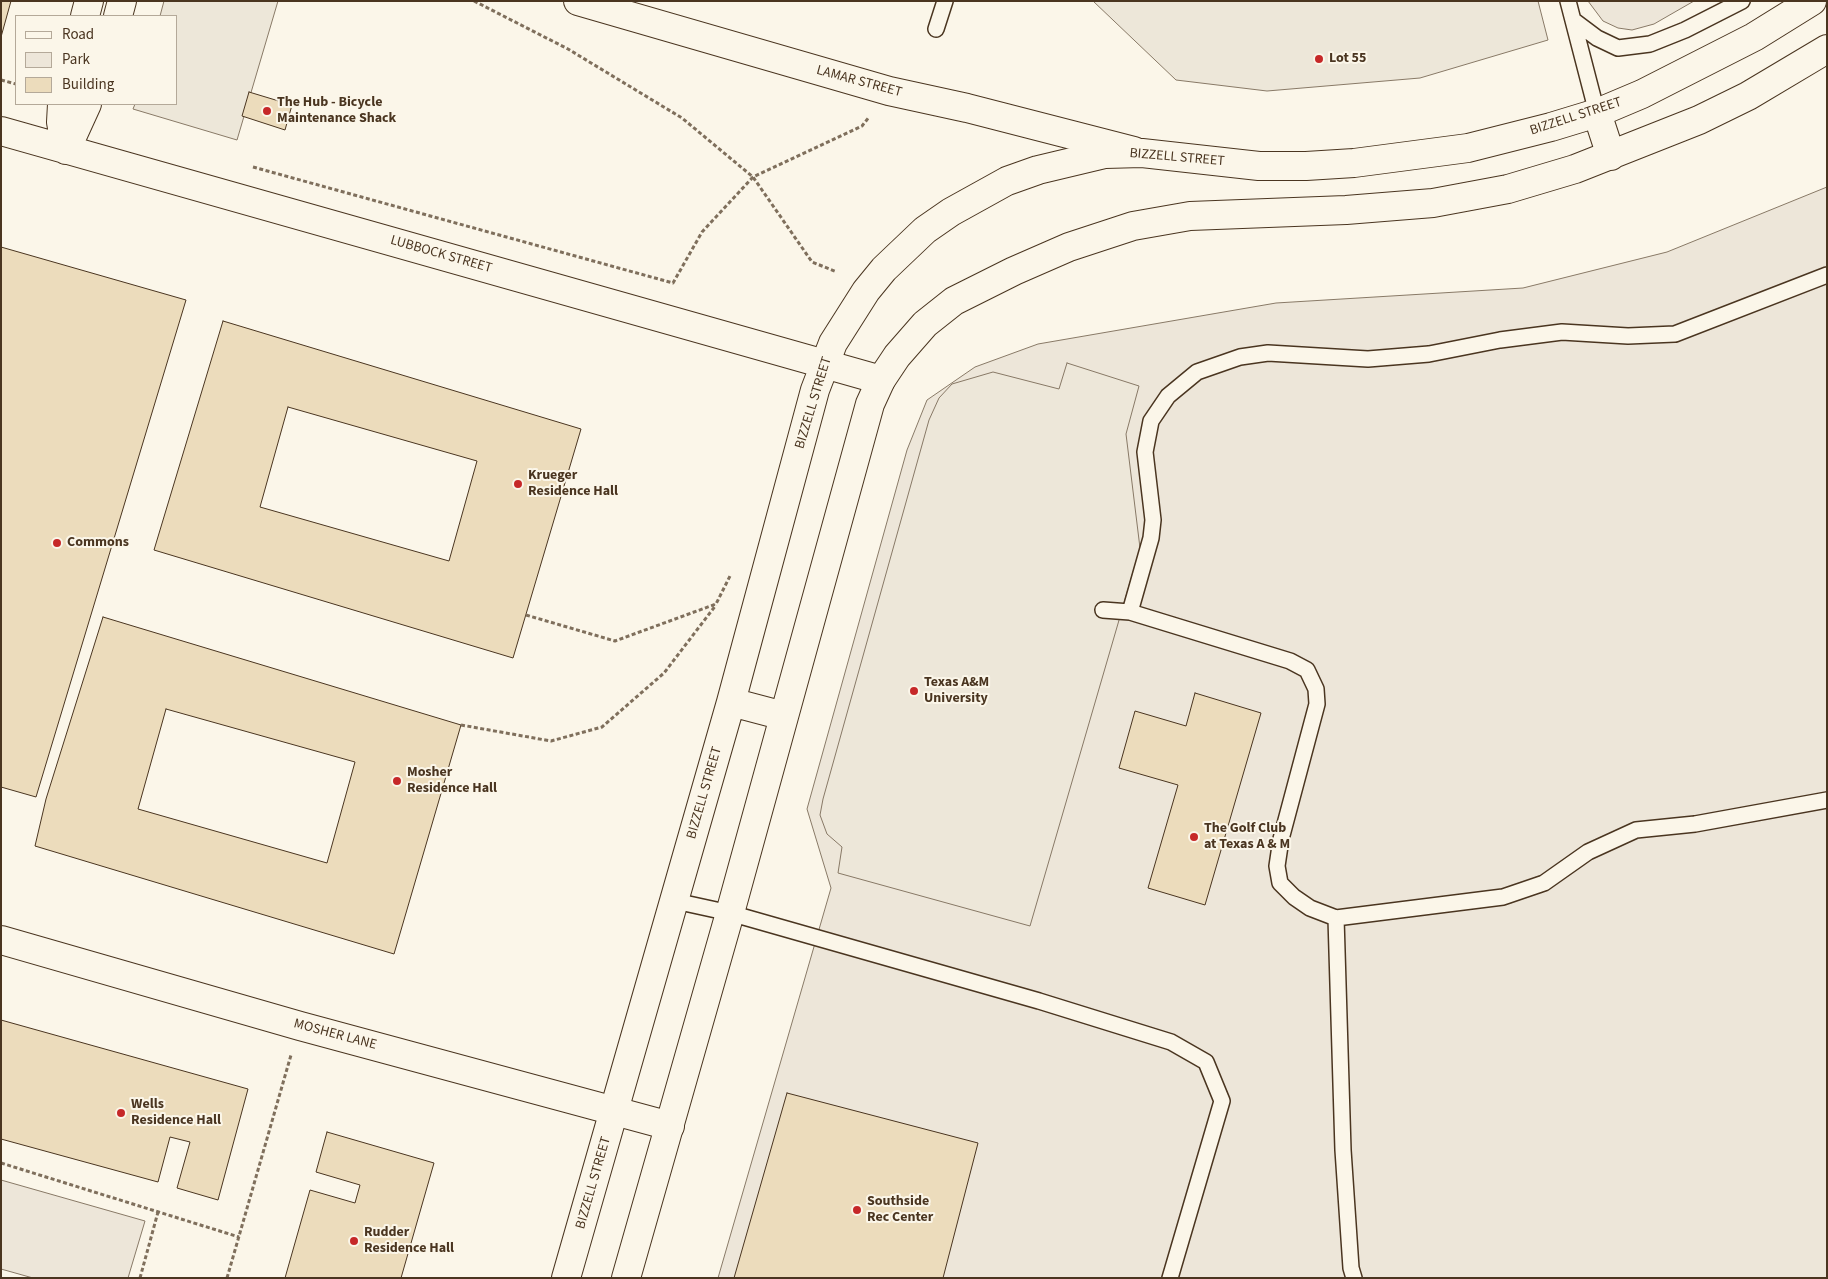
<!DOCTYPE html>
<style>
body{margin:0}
#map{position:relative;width:1828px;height:1279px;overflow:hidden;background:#fbf6e9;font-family:"Source Sans 3",sans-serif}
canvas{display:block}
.frame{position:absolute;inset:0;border:2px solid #4a3520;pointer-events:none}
.legend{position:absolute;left:15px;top:15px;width:162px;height:90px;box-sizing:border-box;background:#fbf6e9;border:1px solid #b4a999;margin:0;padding:6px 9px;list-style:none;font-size:15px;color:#4a3520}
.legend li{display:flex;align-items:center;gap:10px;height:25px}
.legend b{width:25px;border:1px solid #b4a999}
</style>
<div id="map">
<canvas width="1828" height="1279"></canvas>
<div class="frame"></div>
<ul class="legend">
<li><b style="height:6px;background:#fbf6e9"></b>Road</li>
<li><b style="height:14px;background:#ede6d9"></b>Park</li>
<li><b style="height:14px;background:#ecdcbc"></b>Building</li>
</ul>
</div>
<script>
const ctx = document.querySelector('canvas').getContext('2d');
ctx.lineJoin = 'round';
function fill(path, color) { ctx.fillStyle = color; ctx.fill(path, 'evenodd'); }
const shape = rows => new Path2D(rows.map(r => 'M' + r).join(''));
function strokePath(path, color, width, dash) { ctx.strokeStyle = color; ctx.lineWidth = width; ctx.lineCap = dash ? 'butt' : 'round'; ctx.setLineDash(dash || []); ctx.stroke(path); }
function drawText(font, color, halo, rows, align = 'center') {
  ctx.font = font + ' "Source Sans 3",sans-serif'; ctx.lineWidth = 4; ctx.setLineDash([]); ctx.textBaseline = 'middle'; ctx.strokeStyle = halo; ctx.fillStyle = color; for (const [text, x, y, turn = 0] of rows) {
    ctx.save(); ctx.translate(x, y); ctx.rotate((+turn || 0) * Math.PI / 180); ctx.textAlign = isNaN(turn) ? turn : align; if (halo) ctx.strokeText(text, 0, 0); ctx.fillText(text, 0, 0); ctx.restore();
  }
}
const green = shape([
 [1588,1,1694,1,1654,24,1632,30,1618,28,1603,21,1588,1],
 [1827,187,1827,1278,718,1278,831,888,807,809,907,450,927,400,975,367,1038,344,1276,303,1523,288,1667,252,1827,187],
 [1,1180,145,1221,128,1278,33,1278,1,1269,1,1180]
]);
const parking = shape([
 [164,1,278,1,237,140,133,109,135,104,176,104,176,16,160,16,164,1],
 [1093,1,1538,1,1548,40,1420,78,1267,91,1176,80,1093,1],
 [1067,363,1139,386,1126,434,1140,548,1030,926,838,873,842,847,827,834,820,815,823,799,929,420,939,398,952,384,993,372,1059,389,1067,363]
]);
const building = shape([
 [1,1,11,1,1,37,1,1],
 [249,92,292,105,285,130,242,116,249,92],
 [1,247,186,300,36,797,1,787,1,247],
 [223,321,581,429,513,658,154,550,223,321],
 [288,407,477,461,449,561,260,507,288,407],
 [103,617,461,725,394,954,35,846,46,799,103,617],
 [166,709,355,762,327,863,138,809,166,709],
 [1195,693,1261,713,1205,905,1148,888,1178,785,1119,768,1135,711,1186,726,1195,693],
 [1,1020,248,1089,218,1200,177,1188,190,1142,170,1137,158,1182,1,1139,1,1020],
 [787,1093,978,1143,943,1278,734,1278,787,1093],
 [327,1132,434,1163,401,1278,285,1278,310,1190,355,1203,360,1185,316,1172,327,1132]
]);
const path = shape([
 [474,1,568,49,682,118,753,177,812,262,837,272],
 [1,80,16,84],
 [253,167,673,283,702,232,753,177,862,126,869,117],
 [526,615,615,641,716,604,731,574],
 [461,725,551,741,602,727,664,673,716,605],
 [1,1163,239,1237],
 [140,1278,158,1212],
 [227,1278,291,1055]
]);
const service = shape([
 [1568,1,1597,113],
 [1573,20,1597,38,1618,48,1650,44,1685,30,1742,1],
 [936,29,945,1],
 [1103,610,1130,612],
 [675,901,730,913,1039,1001,1171,1042,1206,1062,1222,1101,1170,1278],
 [1336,918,1503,897,1544,883,1588,852,1636,830,1695,824,1827,800],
 [1354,1278,1351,1268,1343,1150,1336,918,1310,908,1294,897,1280,883,1277,866,1281,839,1317,704,1316,689,1307,670,1290,661,1130,612,1151,538,1153,520,1145,452,1151,421,1168,396,1197,372,1240,357,1268,353,1368,359,1429,354,1500,340,1562,332,1628,336,1675,334,1827,275]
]);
const minor = shape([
 [578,1,889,91,967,108,1134,151],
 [85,16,89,1],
 [118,16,122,1],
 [62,104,61,122,66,150],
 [1,131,881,380],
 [66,150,87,104],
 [1,940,300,1026,670,1126]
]);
const tertiary = shape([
 [1597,113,1611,156],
 [731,702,784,716],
 [566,1278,731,702,815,390,833,343,866,291,884,269,925,230,951,212,1007,181,1038,170,1105,154,1142,153,1259,166,1306,166,1354,163,1468,148,1551,127,1597,113,1642,94,1754,37,1812,1],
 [626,1278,730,913,870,404,881,380,897,356,925,324,954,301,1014,271,1069,247,1133,226,1190,216,1346,210,1433,203,1508,189,1575,169,1699,120,1748,96,1827,49]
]);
const markers = [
 [1319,59,5,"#c62828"],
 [267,111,5,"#c62828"],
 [518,484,5,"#c62828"],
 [57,543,5,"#c62828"],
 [914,691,5,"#c62828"],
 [397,781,5,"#c62828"],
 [1194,837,5,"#c62828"],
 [121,1113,5,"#c62828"],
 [857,1210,5,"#c62828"],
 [354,1241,5,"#c62828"]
];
const poiNames = [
 ["Lot 55",1329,59],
 ["The Hub - Bicycle",277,103],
 ["Maintenance Shack",277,119],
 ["Krueger",528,476],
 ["Residence Hall",528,492],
 ["Commons",67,543],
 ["Texas A&M",924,683],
 ["University",924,699],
 ["Mosher",407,773],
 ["Residence Hall",407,789],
 ["The Golf Club",1204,829],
 ["at Texas A & M",1204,845],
 ["Wells",131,1105],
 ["Residence Hall",131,1121],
 ["Southside",867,1202],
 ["Rec Center",867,1218],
 ["Rudder",364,1233],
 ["Residence Hall",364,1249]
];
const streetNames = [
 ["LAMAR STREET",859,82,15],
 ["BIZZELL STREET",1576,117,-18],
 ["BIZZELL STREET",1177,158,5],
 ["LUBBOCK STREET",441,255,16],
 ["BIZZELL STREET",814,403,-73],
 ["BIZZELL STREET",705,793,-74],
 ["MOSHER LANE",335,1035,15],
 ["BIZZELL STREET",594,1183,-74]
];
fill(green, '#ede6d9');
strokePath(green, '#887966', 1);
fill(parking, '#ede7d9');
strokePath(parking, '#887966', 1);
fill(building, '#ecdcbc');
strokePath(building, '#4a3520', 1);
strokePath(service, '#4a3520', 18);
strokePath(minor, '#4a3520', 30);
strokePath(tertiary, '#4a3520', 30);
strokePath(path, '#7f6f5c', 3, [4, 2.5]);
strokePath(service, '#fbf6e9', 15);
strokePath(minor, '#fbf6e9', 28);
strokePath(tertiary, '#fbf6e9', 28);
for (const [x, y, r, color] of markers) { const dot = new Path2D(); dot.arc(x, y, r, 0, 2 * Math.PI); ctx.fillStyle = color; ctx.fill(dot); strokePath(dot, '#fbf6e9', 2); }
drawText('bold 14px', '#4a3520', '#fbf6e9', poiNames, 'left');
drawText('14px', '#4a3520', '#fbf6e9', streetNames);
</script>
